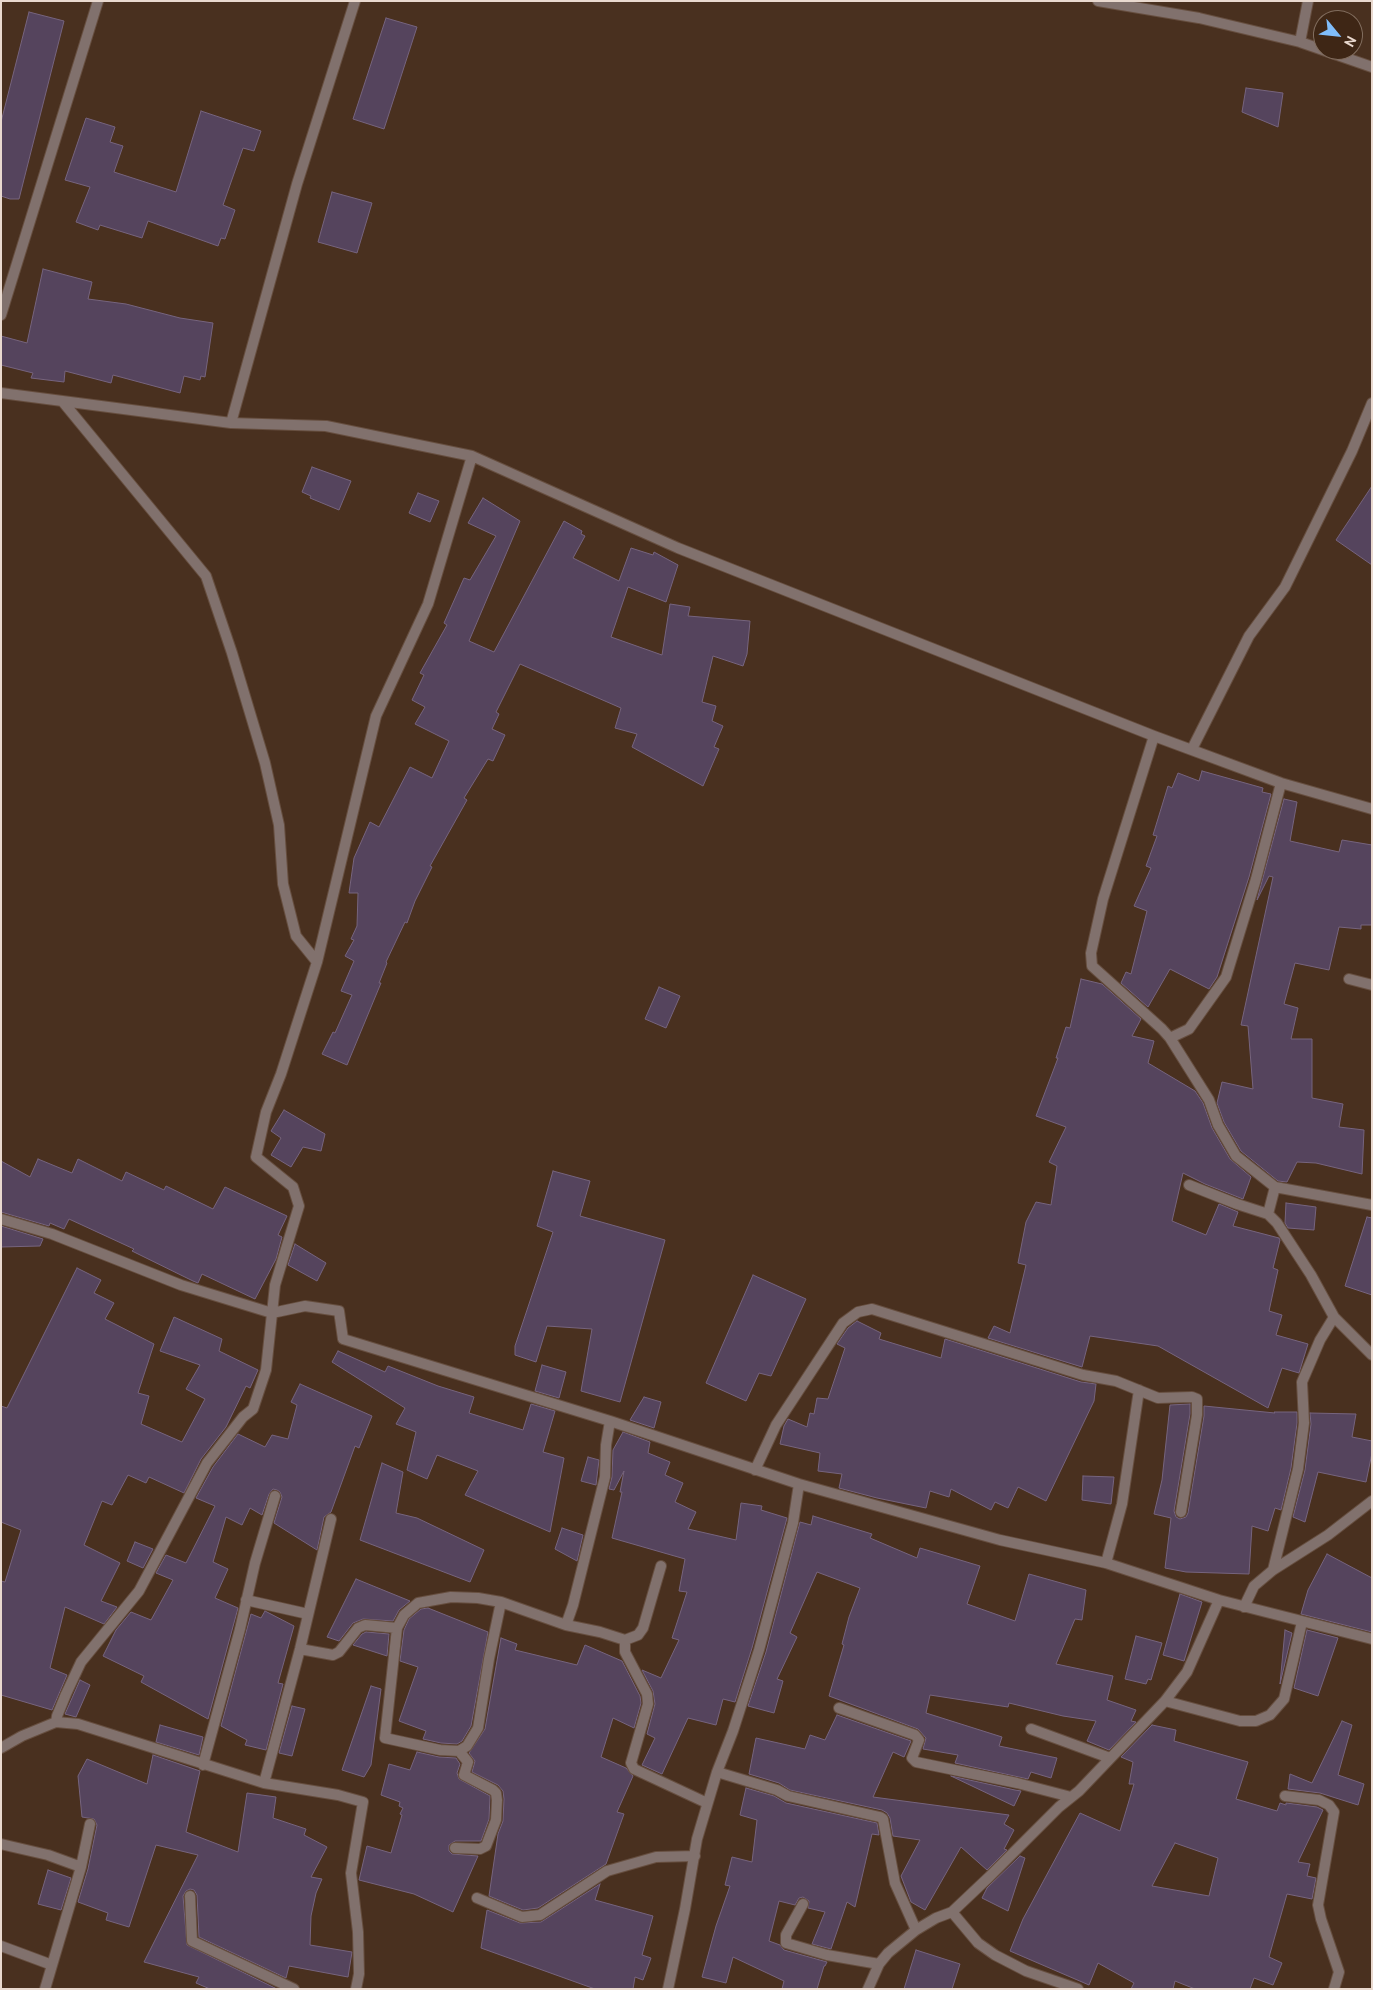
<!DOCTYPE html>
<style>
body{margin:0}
#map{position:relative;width:1373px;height:1990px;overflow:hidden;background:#49301f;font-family:Cabin,sans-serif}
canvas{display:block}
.frame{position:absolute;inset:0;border:2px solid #e9d9cf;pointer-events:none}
.north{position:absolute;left:1313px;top:10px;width:50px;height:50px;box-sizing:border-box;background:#3e2615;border:1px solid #826e5f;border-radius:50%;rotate:118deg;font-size:14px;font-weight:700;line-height:20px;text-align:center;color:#e9d9cf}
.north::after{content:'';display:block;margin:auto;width:18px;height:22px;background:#80bdfa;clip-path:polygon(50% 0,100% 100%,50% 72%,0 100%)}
</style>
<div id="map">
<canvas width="1373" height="1990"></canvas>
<div class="frame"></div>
<div class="north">N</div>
</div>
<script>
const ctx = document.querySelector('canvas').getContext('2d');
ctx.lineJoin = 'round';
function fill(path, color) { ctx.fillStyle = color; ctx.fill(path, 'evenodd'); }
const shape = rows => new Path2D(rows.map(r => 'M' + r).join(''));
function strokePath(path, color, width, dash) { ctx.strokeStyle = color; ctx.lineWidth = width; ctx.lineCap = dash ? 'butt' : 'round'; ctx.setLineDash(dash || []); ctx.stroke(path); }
const building = shape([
 [29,12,64,21,19,199,10,199,1,196,1,122,29,12],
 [386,18,417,27,384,129,353,119,386,18],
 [1246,88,1283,93,1278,127,1242,112,1246,88],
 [201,111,261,131,254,151,243,148,223,205,235,210,225,239,221,238,218,246,148,221,142,238,100,225,98,230,76,222,90,187,65,180,86,118,115,127,110,142,123,146,114,172,176,192,201,111],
 [332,192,372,203,357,253,318,242,332,192],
 [43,269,92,282,88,299,126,304,180,318,213,323,205,377,201,376,200,380,184,376,180,393,113,375,111,383,65,371,64,382,31,378,33,373,1,365,1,336,27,343,43,269],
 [312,467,351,481,339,510,310,498,311,496,302,492,312,467],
 [1372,486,1372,565,1336,540,1372,486],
 [418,493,439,501,430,522,409,513,418,493],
 [483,498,520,521,469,641,494,652,564,521,582,531,581,534,585,536,573,558,619,581,631,548,653,555,654,552,678,565,666,602,628,587,611,637,662,655,670,604,690,607,688,616,750,621,747,654,743,666,713,656,702,702,716,706,712,721,723,726,714,747,719,749,703,786,632,747,637,734,615,728,621,708,520,664,496,712,499,714,492,729,505,735,493,761,488,759,464,798,467,800,430,866,432,867,415,901,407,923,405,922,386,962,387,963,379,983,381,983,347,1065,322,1054,333,1032,335,1033,352,995,341,991,354,961,345,956,354,940,351,939,357,926,358,893,349,893,354,858,370,822,379,827,410,767,432,778,449,741,415,724,425,707,412,700,424,675,420,673,447,625,444,623,464,578,470,580,496,536,468,523,483,498],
 [1202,771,1263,788,1262,792,1271,794,1249,877,1217,977,1209,989,1170,969,1148,1007,1121,983,1126,972,1131,974,1147,911,1134,906,1151,868,1146,866,1157,836,1153,835,1168,786,1172,788,1178,773,1199,781,1202,771],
 [1284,799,1297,802,1290,841,1339,852,1342,840,1372,845,1372,925,1361,925,1361,929,1339,927,1329,970,1295,963,1284,1004,1298,1008,1291,1039,1312,1039,1312,1098,1343,1104,1339,1127,1364,1130,1362,1174,1316,1163,1297,1162,1287,1182,1278,1181,1241,1151,1224,1122,1217,1103,1222,1082,1253,1089,1248,1026,1241,1025,1273,877,1269,876,1257,900,1284,799],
 [1081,979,1102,984,1141,1019,1132,1036,1154,1041,1148,1063,1195,1091,1203,1103,1212,1128,1230,1159,1251,1177,1243,1199,1205,1184,1183,1173,1172,1221,1206,1235,1219,1204,1238,1212,1233,1226,1279,1238,1280,1240,1273,1268,1278,1270,1269,1311,1282,1315,1276,1335,1308,1344,1299,1373,1282,1368,1268,1408,1158,1346,1090,1336,1082,1367,988,1338,994,1326,1010,1333,1026,1265,1018,1263,1026,1222,1036,1202,1051,1205,1057,1166,1049,1162,1066,1127,1036,1116,1058,1058,1056,1058,1066,1027,1070,1028,1081,979],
 [659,987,680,996,666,1028,645,1019,659,987],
 [284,1110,325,1134,321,1151,303,1147,291,1167,271,1155,281,1138,271,1131,284,1110],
 [38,1159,72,1173,78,1159,122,1181,126,1172,164,1190,166,1186,213,1209,225,1187,287,1216,278,1235,282,1237,276,1259,255,1299,202,1274,198,1283,193,1281,132,1251,134,1249,69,1219,64,1229,50,1223,49,1226,1,1212,1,1161,30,1177,38,1159],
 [553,1171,590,1181,580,1216,665,1240,620,1402,581,1391,592,1329,547,1326,536,1362,515,1355,515,1346,553,1232,537,1226,553,1171],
 [1286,1203,1316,1207,1314,1230,1288,1228,1285,1223,1286,1203],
 [1367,1217,1372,1218,1372,1295,1345,1286,1367,1217],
 [1,1226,43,1239,40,1246,1,1247,1,1226],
 [295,1244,326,1263,317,1281,288,1265,295,1244],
 [77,1268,101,1280,94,1293,114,1303,105,1319,154,1344,138,1393,149,1396,141,1424,182,1442,205,1399,186,1389,200,1365,160,1351,174,1317,222,1339,219,1351,258,1370,250,1388,246,1386,226,1427,201,1459,184,1493,149,1477,146,1483,128,1475,112,1505,102,1501,84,1545,120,1563,101,1601,117,1607,104,1624,65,1607,50,1668,67,1675,52,1710,1,1695,1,1581,5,1582,21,1530,1,1522,1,1406,7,1408,77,1268],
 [753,1275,806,1299,771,1376,759,1373,746,1401,706,1383,753,1275],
 [857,1321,881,1333,879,1339,941,1358,945,1339,1081,1382,1096,1384,1094,1401,1046,1501,1018,1487,1008,1508,995,1502,991,1510,951,1489,949,1497,930,1491,926,1508,877,1498,839,1488,842,1474,818,1471,820,1453,780,1444,784,1426,788,1419,807,1427,810,1413,814,1414,817,1398,828,1399,845,1348,837,1344,848,1328,857,1321],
 [338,1351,385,1372,388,1366,438,1386,474,1397,469,1413,523,1430,531,1404,555,1411,543,1452,564,1458,550,1532,465,1495,478,1471,437,1455,427,1479,407,1470,416,1432,396,1424,405,1408,332,1362,338,1351],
 [542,1365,566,1372,559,1398,535,1391,542,1365],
 [300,1384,372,1416,359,1448,355,1446,331,1512,324,1517,317,1550,274,1523,282,1497,280,1492,277,1490,273,1489,269,1494,262,1515,250,1508,242,1525,226,1517,213,1562,228,1569,215,1598,238,1608,208,1719,141,1682,144,1676,103,1656,116,1630,131,1612,151,1620,173,1580,156,1573,166,1555,186,1563,215,1506,196,1498,213,1467,238,1434,265,1447,272,1435,288,1439,297,1405,291,1402,300,1384],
 [644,1397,661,1402,654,1428,630,1420,644,1397],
 [1190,1404,1190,1414,1174,1511,1176,1517,1180,1519,1186,1517,1188,1513,1204,1416,1204,1406,1275,1413,1274,1412,1297,1412,1297,1423,1291,1468,1281,1510,1275,1508,1268,1531,1252,1526,1249,1574,1186,1572,1165,1568,1171,1518,1154,1514,1162,1480,1170,1405,1190,1404],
 [1310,1413,1356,1414,1352,1437,1372,1441,1372,1453,1366,1482,1318,1472,1305,1522,1293,1517,1305,1470,1311,1424,1310,1413],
 [623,1432,650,1442,648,1453,670,1462,665,1475,683,1483,675,1502,696,1512,688,1529,736,1540,741,1503,762,1506,761,1510,787,1518,752,1648,735,1702,723,1699,716,1725,688,1718,662,1774,642,1765,655,1738,647,1734,655,1704,653,1691,642,1670,661,1678,679,1640,672,1638,687,1592,679,1591,685,1559,612,1538,622,1492,620,1492,624,1471,614,1490,609,1489,612,1477,613,1450,623,1432],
 [588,1457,599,1460,596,1485,581,1481,588,1457],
 [382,1463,403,1472,396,1513,417,1518,484,1550,470,1582,360,1540,382,1463],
 [1083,1476,1114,1477,1111,1504,1082,1500,1083,1476],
 [813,1516,872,1534,870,1538,917,1558,920,1548,980,1566,967,1604,1015,1621,1029,1574,1086,1590,1082,1620,1075,1619,1056,1664,1113,1676,1107,1700,1136,1710,1131,1721,1136,1722,1109,1750,1087,1741,1096,1721,1063,1716,1009,1703,1008,1707,930,1695,926,1713,1002,1737,999,1746,1057,1758,1051,1778,1031,1772,1028,1779,955,1763,958,1755,923,1749,926,1738,918,1729,829,1696,844,1645,842,1644,849,1617,860,1588,817,1572,790,1633,797,1637,777,1679,783,1681,774,1713,748,1706,766,1652,800,1522,811,1525,813,1516],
 [562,1528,583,1535,577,1561,555,1549,562,1528],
 [135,1542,153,1549,143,1568,127,1561,135,1542],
 [1327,1554,1372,1578,1372,1632,1301,1614,1308,1590,1327,1554],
 [356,1579,410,1601,399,1610,393,1621,363,1619,353,1623,339,1641,327,1637,356,1579],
 [1180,1594,1202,1602,1184,1661,1163,1655,1180,1594],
 [428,1608,488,1632,471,1726,462,1741,457,1744,441,1743,423,1739,426,1731,399,1721,418,1667,400,1661,404,1630,409,1619,421,1609,428,1608],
 [265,1611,294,1626,278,1683,283,1684,266,1750,245,1745,247,1740,221,1726,251,1614,261,1618,265,1611],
 [1285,1630,1292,1633,1280,1684,1285,1630],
 [1307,1630,1338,1638,1318,1696,1294,1688,1307,1630],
 [366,1632,389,1634,387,1656,353,1645,362,1634,366,1632],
 [1136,1636,1162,1643,1151,1680,1148,1679,1146,1684,1125,1679,1136,1636],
 [501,1638,517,1644,515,1650,577,1665,585,1645,622,1661,640,1696,641,1703,634,1728,613,1718,601,1757,626,1768,633,1776,617,1812,624,1814,606,1864,538,1908,523,1910,489,1896,498,1834,503,1821,504,1799,503,1791,498,1785,472,1772,475,1761,469,1753,485,1729,501,1638],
 [80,1680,90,1685,76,1717,65,1714,80,1680],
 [371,1686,381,1689,371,1765,364,1777,342,1770,371,1686],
 [292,1706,305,1709,292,1756,279,1753,292,1706],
 [837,1715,911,1741,904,1757,893,1752,873,1797,1009,1815,1004,1824,1014,1830,1004,1849,1007,1850,987,1870,961,1847,925,1910,911,1902,901,1876,920,1840,893,1836,890,1818,887,1813,882,1810,790,1790,779,1783,749,1774,756,1738,805,1749,810,1735,825,1740,837,1715],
 [1342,1721,1352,1725,1338,1775,1364,1784,1358,1805,1320,1793,1288,1789,1290,1774,1312,1783,1342,1721],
 [160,1725,203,1737,199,1755,156,1742,160,1725],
 [1152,1725,1176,1730,1174,1741,1248,1762,1236,1799,1277,1811,1280,1803,1286,1805,1286,1803,1317,1807,1323,1810,1298,1862,1310,1864,1307,1876,1316,1878,1312,1899,1287,1894,1269,1957,1282,1963,1273,1985,1254,1978,1250,1989,1195,1989,1175,1981,1173,1989,1131,1989,1134,1983,1098,1963,1089,1985,1010,1951,1023,1919,1080,1813,1120,1831,1134,1784,1129,1784,1133,1762,1121,1757,1152,1725],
 [1175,1843,1218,1858,1209,1896,1152,1886,1175,1843],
 [417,1752,439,1757,456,1758,460,1764,457,1773,459,1779,490,1796,489,1819,481,1841,455,1841,449,1845,449,1851,452,1854,478,1856,453,1912,414,1894,359,1880,367,1846,391,1853,402,1815,400,1814,403,1808,399,1806,400,1802,381,1795,389,1764,410,1770,417,1752],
 [153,1755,200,1771,186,1832,238,1852,247,1793,276,1797,273,1818,306,1829,304,1835,327,1847,311,1877,322,1879,316,1893,311,1916,310,1945,352,1952,348,1977,289,1966,286,1978,199,1937,197,1895,194,1890,190,1889,186,1891,183,1896,187,1945,277,1989,210,1989,196,1983,199,1977,144,1962,198,1855,156,1845,129,1927,106,1920,108,1913,78,1902,88,1869,97,1825,94,1819,82,1817,78,1776,87,1759,147,1784,153,1755],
 [951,1776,1015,1790,1021,1791,1014,1806,951,1776],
 [746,1788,774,1796,786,1803,877,1823,879,1835,872,1834,855,1907,847,1902,831,1949,812,1944,825,1912,808,1908,809,1901,803,1897,799,1898,795,1905,779,1901,769,1941,780,1945,784,1950,827,1962,825,1966,824,1966,817,1989,782,1989,784,1981,733,1957,726,1983,702,1977,716,1926,730,1886,725,1885,732,1857,752,1862,757,1820,740,1815,746,1788],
 [1020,1856,1025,1858,1008,1911,982,1898,987,1888,1020,1856],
 [48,1870,71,1878,61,1910,38,1904,48,1870],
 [600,1884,595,1900,653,1916,642,1955,651,1958,643,1980,635,1977,633,1989,595,1989,481,1948,487,1910,520,1923,541,1922,600,1884],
 [916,1950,960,1964,952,1989,904,1989,916,1950]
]);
const street = shape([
 [1098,1,1199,18,1300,42,1372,67],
 [1300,42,1308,1],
 [1,315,98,1],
 [1,393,231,423,326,426,472,456,678,548,1154,736,1281,783,1372,809],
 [63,402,206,576,232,653,265,763,279,825,283,884,296,936,317,962],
 [231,423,297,184,355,1],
 [1154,736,1103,899,1091,953,1092,966,1162,1029,1170,1038,1209,1100,1218,1125,1236,1156,1275,1187,1268,1214,1277,1223,1311,1275,1334,1317,1372,1355],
 [1192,749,1249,636,1285,587,1352,451,1372,403],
 [1349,979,1372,985],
 [1170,1038,1189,1029,1226,977,1256,879,1281,783],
 [1189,1185,1237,1204,1268,1214],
 [1275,1187,1372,1205],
 [1,1219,52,1234,181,1285,272,1313,305,1306,339,1311,343,1339,610,1421,799,1484,1000,1540,1106,1563,1219,1600,1372,1639],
 [755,1470,776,1425,843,1323,858,1312,872,1309,1083,1375,1116,1381,1158,1398,1192,1397,1197,1399,1197,1415,1181,1512],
 [1106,1563,1122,1504,1139,1390],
 [1273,1570,1298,1469,1304,1423,1302,1382,1320,1340,1334,1317],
 [246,1600,308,1614],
 [501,1602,489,1659,478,1728,467,1746,459,1751,440,1750,385,1738,397,1628,404,1615,418,1603,451,1597,478,1598,501,1602,566,1625,573,1605,605,1477,606,1445,610,1421],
 [1244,1607,1254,1586,1273,1570,1328,1535,1372,1501],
 [566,1625,600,1632,625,1640,625,1652,647,1694,648,1704,631,1763,634,1769,707,1803],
 [625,1640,638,1635,643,1628,661,1566],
 [300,1649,333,1655,339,1652,358,1628,365,1625,397,1628],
 [1165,1701,1240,1721,1256,1721,1270,1715,1284,1699,1302,1622],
 [839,1708,915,1735,919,1740,912,1758,916,1762,1017,1783,1071,1797],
 [56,1722,78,1724,97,1730,264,1783,338,1795,363,1802,351,1873,358,1932,359,1974,356,1989],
 [1031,1729,1110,1758],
 [1,1748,22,1736,56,1722,57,1716,66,1694,81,1662,139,1591,207,1463,243,1417,253,1409,266,1370,275,1285,299,1206,293,1187,256,1157,266,1112,281,1074,317,962,376,716,428,604,472,456],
 [203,1765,240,1629,255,1563,275,1496],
 [717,1772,777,1790,788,1796,880,1817,883,1819,895,1883,916,1930],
 [264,1783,300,1649,331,1519],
 [1285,1796,1319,1800,1329,1805,1334,1812,1318,1905,1321,1919,1339,1972,1334,1989],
 [1,1844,48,1855,81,1867],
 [455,1848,480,1849,486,1846,496,1820,497,1800,496,1793,493,1790,464,1775,468,1762,459,1751],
 [190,1896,192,1941,294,1989],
 [477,1898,522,1917,540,1915,607,1871,656,1857,695,1856],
 [803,1904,786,1935,786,1943,827,1955,879,1964],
 [952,1912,978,1943,995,1955,1026,1971,1078,1989],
 [1,1946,52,1965],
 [45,1989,81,1867,90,1824],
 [668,1989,685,1909,697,1839,717,1772,733,1731,759,1650,793,1523,799,1484],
 [868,1989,879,1964,888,1953,916,1930,936,1918,952,1912,989,1877,1059,1807,1079,1791,1165,1701,1187,1672,1219,1600]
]);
fill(building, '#55445d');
strokePath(building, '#76647e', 1);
strokePath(street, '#664e3f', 12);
strokePath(street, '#81716d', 10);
</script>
